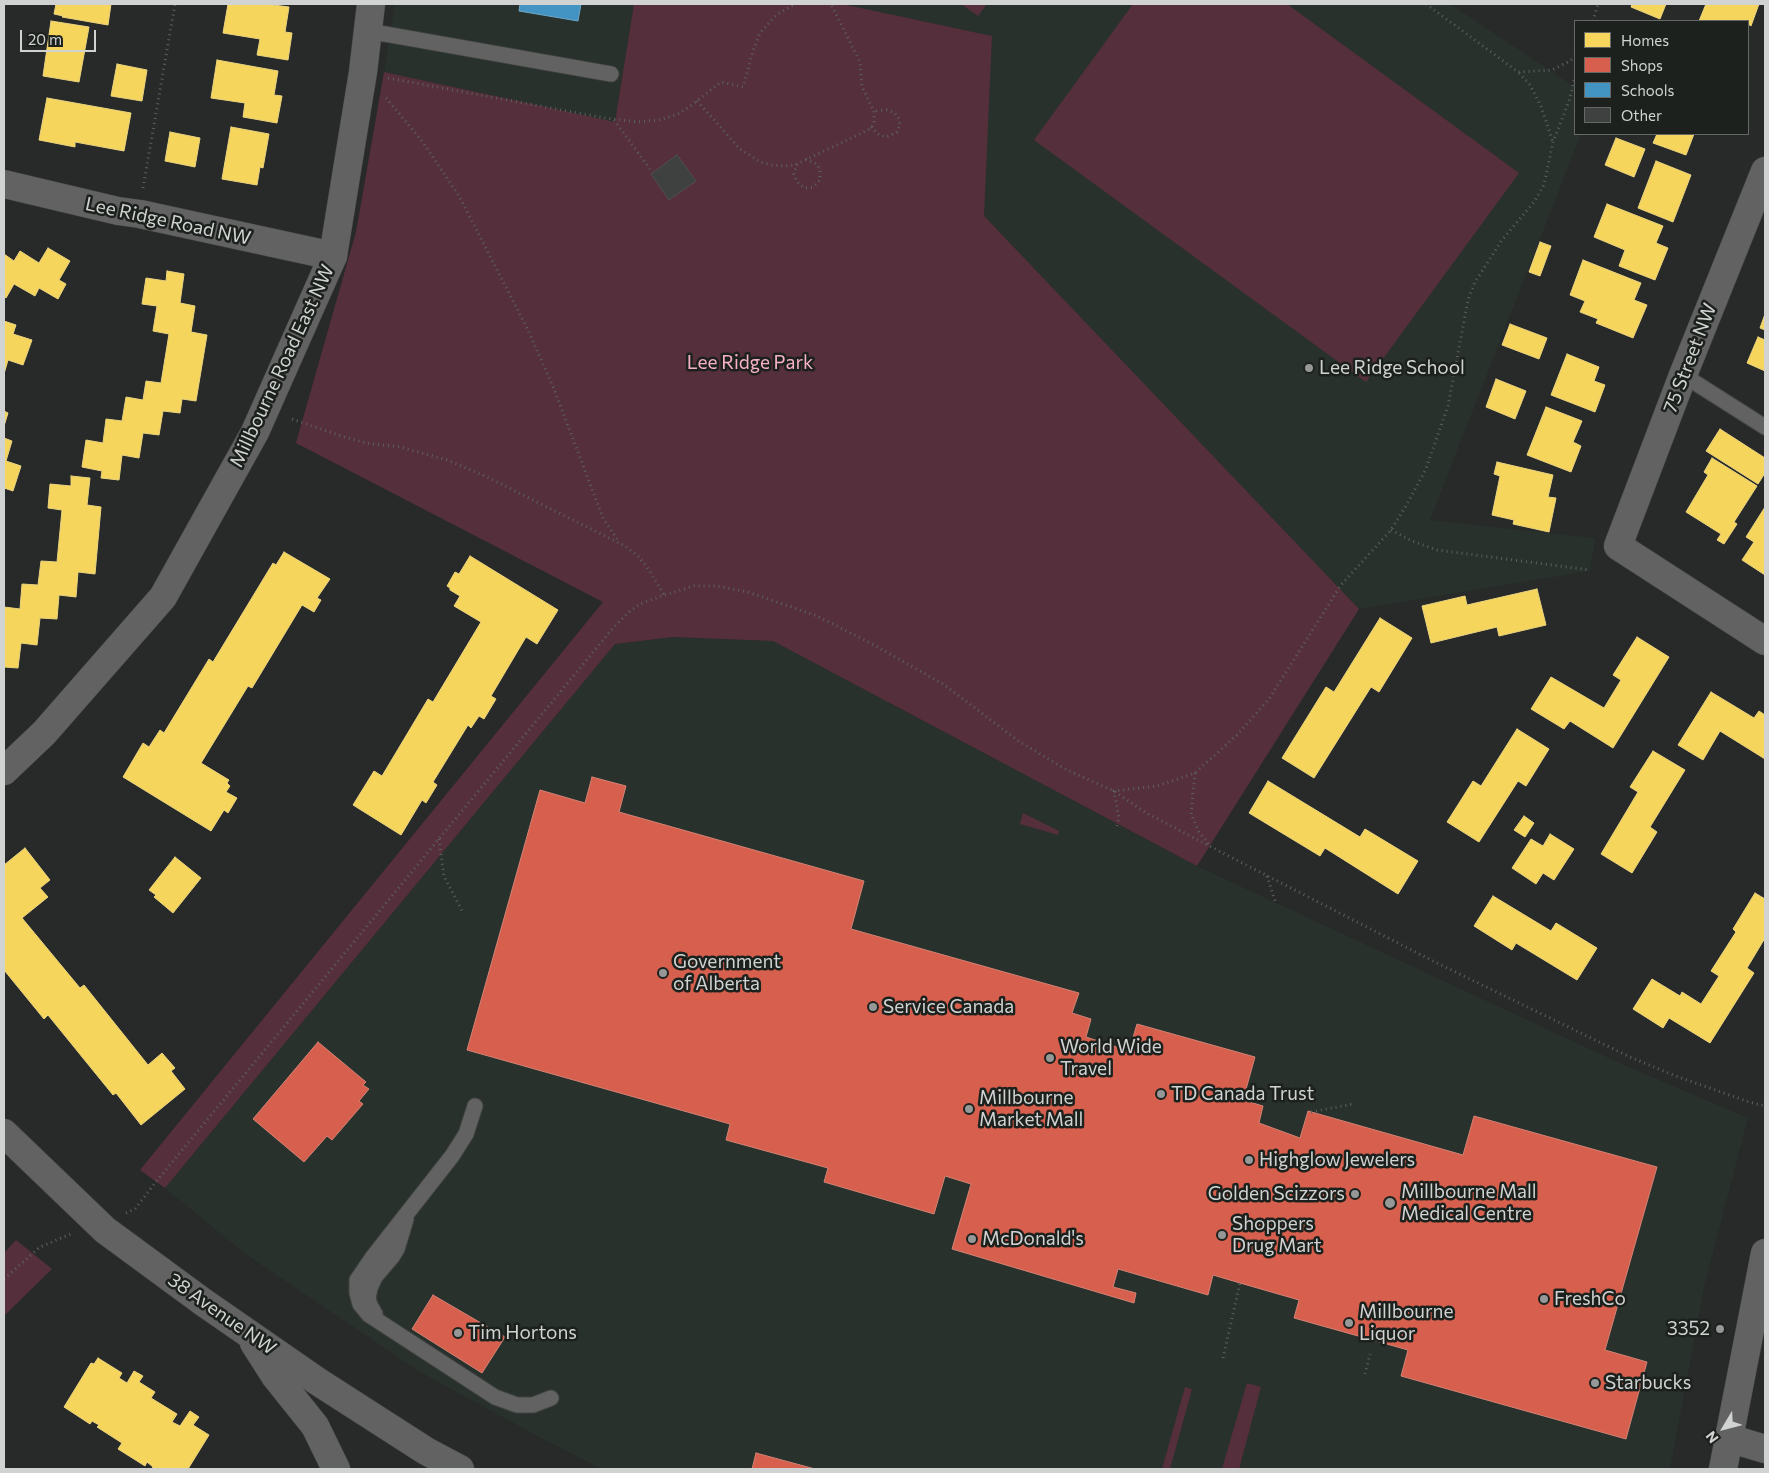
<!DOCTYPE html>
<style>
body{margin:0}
#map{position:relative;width:1769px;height:1473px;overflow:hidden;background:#282a29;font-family:Commissioner,sans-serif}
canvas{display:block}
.frame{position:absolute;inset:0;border:5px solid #d0d3d1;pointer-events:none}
.legend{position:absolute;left:1574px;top:20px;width:175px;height:115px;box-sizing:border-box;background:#1d211e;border:1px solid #656866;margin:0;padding:6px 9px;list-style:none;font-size:15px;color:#d0d3d1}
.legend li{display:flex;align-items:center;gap:10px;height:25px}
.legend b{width:25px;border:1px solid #656866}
.north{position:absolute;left:1699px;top:1403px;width:50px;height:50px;-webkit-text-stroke:4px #1d211e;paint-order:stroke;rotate:233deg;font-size:14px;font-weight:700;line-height:20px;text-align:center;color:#d0d3d1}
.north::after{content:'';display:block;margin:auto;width:18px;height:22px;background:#d0d3d1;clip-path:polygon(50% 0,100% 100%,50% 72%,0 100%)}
.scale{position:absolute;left:20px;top:30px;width:76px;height:22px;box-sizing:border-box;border:2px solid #d0d3d1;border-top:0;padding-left:6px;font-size:15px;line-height:18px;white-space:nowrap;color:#d0d3d1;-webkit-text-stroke:4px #1d211e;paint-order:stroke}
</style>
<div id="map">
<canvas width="1769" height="1473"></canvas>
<div class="frame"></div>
<ul class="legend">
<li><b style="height:14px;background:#f6d55c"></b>Homes</li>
<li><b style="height:14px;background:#d6604d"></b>Shops</li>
<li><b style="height:14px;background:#4393c3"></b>Schools</li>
<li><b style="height:14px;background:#3f4140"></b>Other</li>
</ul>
<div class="north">N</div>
<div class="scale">20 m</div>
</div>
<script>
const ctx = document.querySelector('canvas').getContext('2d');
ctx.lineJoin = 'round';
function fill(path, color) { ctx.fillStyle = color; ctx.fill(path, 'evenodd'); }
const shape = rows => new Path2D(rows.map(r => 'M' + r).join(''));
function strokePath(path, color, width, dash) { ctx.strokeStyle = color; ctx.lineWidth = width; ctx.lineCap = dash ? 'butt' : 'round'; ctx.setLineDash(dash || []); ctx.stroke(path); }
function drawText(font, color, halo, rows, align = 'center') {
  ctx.font = font + ' Commissioner,sans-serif'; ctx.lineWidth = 5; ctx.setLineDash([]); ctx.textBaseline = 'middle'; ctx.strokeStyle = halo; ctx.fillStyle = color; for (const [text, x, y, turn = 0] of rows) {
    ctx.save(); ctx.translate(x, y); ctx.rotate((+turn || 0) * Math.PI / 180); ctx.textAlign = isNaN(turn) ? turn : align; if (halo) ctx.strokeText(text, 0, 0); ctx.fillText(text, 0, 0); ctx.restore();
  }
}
const built = shape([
 [395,4,634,4,615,122,384,72],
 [842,4,1450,4,1575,87,1575,134,1581,134,1430,520,1595,538,1590,571,1359,609,983,216,992,36],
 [673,637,773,641,1197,866,1624,1065,1748,1118,1705,1283,1670,1469,602,1469,541,1438,420,1372,244,1253,165,1188,615,644]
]);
const green = shape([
 [634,4,842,4,992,36,984,216,1359,609,1197,866,773,641,673,637,615,644,165,1188,140,1170,603,602,296,443,356,232,384,72,615,122],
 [961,4,987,4,978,16],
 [1133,4,1287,4,1519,173,1366,382,1034,140],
 [1023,813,1059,831,1058,835,1020,824],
 [16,1240,52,1269,4,1316,4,1253],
 [1247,1383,1261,1387,1239,1469,1222,1469],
 [1185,1387,1192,1389,1170,1469,1162,1469]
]);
const homes = shape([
 [56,4,111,4,108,25,62,17,63,16,54,14,56,4],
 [228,4,266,4,289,7,285,32,292,33,288,60,257,55,260,39,223,33,228,4],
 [1632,4,1666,4,1660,19,1631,7,1632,4],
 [1706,4,1759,4,1751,26,1748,24,1748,21,1699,21,1706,4],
 [51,21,89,27,79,82,43,76,51,21],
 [217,60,278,71,274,95,282,96,277,123,243,117,245,103,211,98,217,60],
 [117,64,147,70,142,101,111,96,117,64],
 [47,98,131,113,124,151,75,142,75,147,39,140,47,98],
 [231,127,269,134,263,168,260,167,257,185,222,179,231,127],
 [170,132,200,138,195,167,165,161,170,132],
 [1657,134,1694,134,1686,155,1653,143,1657,134],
 [1616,138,1645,149,1634,177,1605,165,1616,138],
 [1656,161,1691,175,1673,222,1638,208,1656,161],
 [1607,204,1663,226,1656,243,1668,248,1655,280,1619,266,1625,250,1594,237,1607,204],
 [1540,242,1551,246,1540,276,1529,272,1540,242],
 [48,248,70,261,59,280,66,284,58,299,39,288,35,296,14,284,6,298,4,296,4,254,14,261,20,251,39,263,48,248],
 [1583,260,1641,283,1634,300,1647,305,1633,338,1596,323,1598,319,1580,312,1585,301,1570,295,1583,260],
 [167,271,184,274,180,303,195,306,191,332,207,335,196,401,182,399,180,413,163,411,159,435,143,433,139,458,122,455,119,480,101,478,102,471,82,467,86,440,103,443,106,419,122,421,126,397,143,400,146,381,161,383,169,334,153,331,157,306,142,304,146,278,166,281,167,271],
 [1765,314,1765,330,1760,328,1765,314],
 [4,321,16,325,13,334,32,340,23,365,8,360,4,374,4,321],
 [1510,324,1547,338,1539,359,1502,345,1510,324],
 [1758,337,1765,340,1765,371,1747,363,1758,337],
 [1567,354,1599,367,1594,381,1605,385,1595,412,1551,395,1567,354],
 [1496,379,1526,391,1515,419,1486,407,1496,379],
 [1546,407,1582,421,1573,442,1581,446,1571,472,1527,455,1546,407],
 [4,411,8,413,4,426,4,411],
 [1720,429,1765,458,1765,473,1758,484,1706,451,1720,429],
 [4,438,12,441,6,461,21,466,13,491,4,488,4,438],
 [1712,458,1757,486,1734,522,1737,524,1724,544,1717,540,1721,534,1686,512,1708,475,1704,472,1712,458],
 [1497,462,1553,475,1548,497,1556,498,1549,532,1513,524,1514,520,1492,515,1500,476,1494,474,1497,462],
 [71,476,90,478,87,505,101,507,95,574,78,572,76,597,59,595,57,619,40,618,37,645,21,643,18,668,4,667,4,607,20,609,22,584,38,585,41,561,57,562,62,510,48,508,50,484,71,486,71,476],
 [1765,507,1765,575,1742,560,1754,542,1746,537,1765,507],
 [284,552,330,579,317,598,321,600,314,612,302,605,252,688,248,686,201,763,229,780,227,783,230,786,226,792,237,798,228,813,224,810,211,831,123,777,143,743,149,747,160,730,164,733,209,659,213,662,273,563,276,565,284,552],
 [470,556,558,610,537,644,526,637,491,696,496,699,484,719,479,716,471,728,468,725,433,782,437,785,426,803,422,800,401,835,353,805,374,771,382,776,428,699,433,702,481,622,454,606,460,596,450,590,450,588,447,586,455,572,459,574,470,556],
 [1537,589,1546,625,1499,636,1497,627,1431,643,1422,606,1465,596,1467,605,1537,589],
 [1380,618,1412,638,1379,692,1371,687,1314,778,1282,758,1326,687,1334,692,1380,618],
 [1637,637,1669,657,1613,748,1570,721,1564,729,1531,709,1551,677,1604,708,1621,680,1613,675,1637,637],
 [1711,692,1754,718,1759,711,1765,715,1765,759,1720,731,1703,760,1678,745,1711,692],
 [1517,729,1549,749,1526,786,1518,781,1479,842,1447,822,1473,781,1481,786,1517,729],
 [1653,751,1685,770,1650,827,1657,832,1632,873,1601,854,1638,792,1630,787,1653,751],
 [1268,781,1360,837,1365,829,1418,861,1398,894,1325,848,1320,856,1249,813,1268,781],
 [1524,816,1534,823,1525,837,1514,830,1524,816],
 [1550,834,1574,849,1554,880,1543,873,1536,884,1512,868,1531,839,1543,846,1550,834],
 [25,848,50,880,40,888,48,897,22,918,80,988,84,985,148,1065,162,1053,175,1068,171,1071,185,1089,141,1125,116,1093,113,1095,48,1015,44,1019,4,970,4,865,25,848],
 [175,857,201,878,173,913,154,897,156,895,149,890,175,857],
 [1755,893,1765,899,1765,938,1747,968,1754,973,1710,1043,1669,1018,1663,1028,1633,1009,1652,979,1680,996,1682,992,1701,1004,1719,976,1711,971,1736,932,1733,929,1755,893],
 [1493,896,1551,931,1556,923,1597,948,1577,980,1516,943,1512,950,1474,926,1493,896],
 [98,1358,122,1373,119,1378,127,1383,134,1371,143,1376,139,1382,155,1392,151,1398,177,1414,172,1422,180,1426,190,1411,199,1417,193,1425,209,1435,188,1469,152,1469,153,1467,147,1462,145,1466,118,1449,122,1443,97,1427,99,1425,92,1421,90,1424,64,1407,91,1363,94,1364,98,1358]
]);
const shops = shape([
 [592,777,626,786,619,812,864,881,851,929,1079,993,1072,1013,1091,1019,1086,1037,1129,1051,1137,1024,1255,1057,1243,1100,1263,1106,1259,1123,1300,1138,1308,1111,1463,1155,1474,1116,1657,1167,1605,1350,1647,1362,1626,1439,1401,1376,1408,1350,1294,1318,1299,1300,1240,1283,1213,1275,1208,1295,1118,1269,1113,1287,1136,1293,1134,1303,952,1249,971,1184,945,1176,934,1214,824,1182,828,1168,726,1140,730,1124,467,1050,540,790,585,803,592,777],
 [318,1042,366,1082,363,1085,369,1089,359,1101,363,1104,332,1140,327,1136,304,1162,253,1119,318,1042],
 [433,1295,505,1337,482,1373,412,1329,433,1295],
 [756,1453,815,1469,752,1469,756,1453]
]);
const schools = shape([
 [520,4,581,4,578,21,519,11,520,4]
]);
const building = shape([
 [677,155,696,181,669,200,651,174,677,155]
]);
const path = shape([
 [1426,4,1518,72,1552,70,1570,61,1575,56],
 [1593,21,1598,4],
 [1519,73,1530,85,1541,106,1553,142],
 [388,78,605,118,638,122,659,120,678,114,689,107,721,82,743,87,754,48,760,33,776,15,795,4],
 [386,98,422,141,459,196,527,328,554,389,603,518,619,542],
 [697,101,740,149,760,162,772,165,784,166,795,165,870,129,874,124,874,111,862,87,860,62,831,4],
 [614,120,650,169],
 [871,127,879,135,887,137,897,132,900,125,899,119,895,113,887,110,874,111],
 [797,164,794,174,797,182,805,188,813,187,820,180,820,170,817,164,805,159],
 [143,188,175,4],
 [292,419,341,436,366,443,400,447,447,460,485,476,625,546,638,556,649,570,664,595],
 [1391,530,1412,541,1437,550,1590,570],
 [1195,773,1191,814,1199,832,1211,847],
 [1117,826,1119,819,1114,791,1157,786,1195,773,1237,735,1269,699,1341,585,1391,530,1407,504,1425,471,1448,406,1468,300,1475,282,1502,240,1534,202,1544,185,1553,142,1569,101,1575,77],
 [439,839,444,876,462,911],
 [1267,876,1276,904],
 [1311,1112,1353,1104],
 [126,1213,135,1209,155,1183,613,628,629,612,640,604,664,595,694,586,717,586,748,592,817,616,874,645,943,684,1020,742,1067,770,1114,791,1143,811,1213,848,1435,962,1630,1057,1673,1075,1749,1102,1765,1106],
 [4,1279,40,1247,71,1234],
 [1223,1358,1240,1283],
 [1365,1374,1370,1354]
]);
const service = shape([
 [368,32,385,34,611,74],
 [1683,375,1765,427],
 [475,1106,466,1134,452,1156,372,1258,357,1280,357,1293,360,1304,369,1315,495,1397,517,1405,533,1405,551,1398],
 [375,1314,370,1305,368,1298,370,1288,375,1277,392,1257,397,1249,406,1219]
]);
const minor = shape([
 [1765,171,1683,375,1618,546,1765,641],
 [4,184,118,211,140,214,333,256],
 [1728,1438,1765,1449]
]);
const tertiary = shape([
 [4,771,44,733,163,597,255,432,333,256,363,72,371,4],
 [4,1133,105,1230,203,1302,317,1381,426,1451,460,1469],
 [254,1343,275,1376,315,1426,336,1469],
 [1723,1469,1765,1253]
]);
const markers = [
 [1309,368,5,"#959896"],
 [663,973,5,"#959896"],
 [873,1007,5,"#959896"],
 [1050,1058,5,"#959896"],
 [1161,1094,5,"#959896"],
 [969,1109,5,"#959896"],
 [1249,1160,5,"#959896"],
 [1355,1194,5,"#959896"],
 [1390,1203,6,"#959896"],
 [1222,1235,5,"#959896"],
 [972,1239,5,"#959896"],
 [1544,1299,5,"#959896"],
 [1349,1323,5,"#959896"],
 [1720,1329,5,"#959896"],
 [458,1333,5,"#959896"],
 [1595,1383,5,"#959896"]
];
const streetNames = [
 ["Lee Ridge Road NW",168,221,12],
 ["75 Street NW",1690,358,-69],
 ["Millbourne Road East NW",282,366,-65],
 ["38 Avenue NW",222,1314,35]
];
const parkNames = [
 ["Lee Ridge Park",750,363]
];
const poiNames = [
 ["Lee Ridge School",1319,368],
 ["Government",673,962],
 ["of Alberta",673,984],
 ["Service Canada",883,1007],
 ["World Wide",1060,1047],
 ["Travel",1060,1069],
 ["TD Canada Trust",1171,1094],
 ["Millbourne",979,1098],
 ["Market Mall",979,1120],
 ["Highglow Jewelers",1259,1160],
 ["Millbourne Mall",1401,1192],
 ["Medical Centre",1401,1214],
 ["Golden Scizzors",1345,1194,"right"],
 ["Shoppers",1232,1224],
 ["Drug Mart",1232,1246],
 ["McDonald's",982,1239],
 ["FreshCo",1554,1299],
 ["Millbourne",1359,1312],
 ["Liquor",1359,1334],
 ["3352",1710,1329,"right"],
 ["Tim Hortons",468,1333],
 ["Starbucks",1605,1383]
];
fill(built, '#28312b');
fill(green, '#562f3c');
fill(homes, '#f6d55c');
strokePath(homes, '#ebd47f', 1);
fill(shops, '#d6604d');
strokePath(shops, '#d48275', 1);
fill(schools, '#4393c3');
strokePath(schools, '#6da6c7', 1);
fill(building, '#3f4140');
strokePath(building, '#4e504f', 1);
strokePath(service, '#434544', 17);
strokePath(minor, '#434544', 29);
strokePath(tertiary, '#434544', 29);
strokePath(path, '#5e605f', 3, [1, 4]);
strokePath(service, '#616261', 15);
strokePath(minor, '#616261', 28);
strokePath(tertiary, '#616261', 28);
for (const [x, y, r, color] of markers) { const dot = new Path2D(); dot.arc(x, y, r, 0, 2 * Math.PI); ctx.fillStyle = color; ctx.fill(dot); strokePath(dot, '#1d211e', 2); }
drawText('19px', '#d0d3d1', '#1d211e', streetNames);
drawText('19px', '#f7b1c6', '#1d211e', parkNames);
drawText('19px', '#d0d3d1', '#1d211e', poiNames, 'left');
</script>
